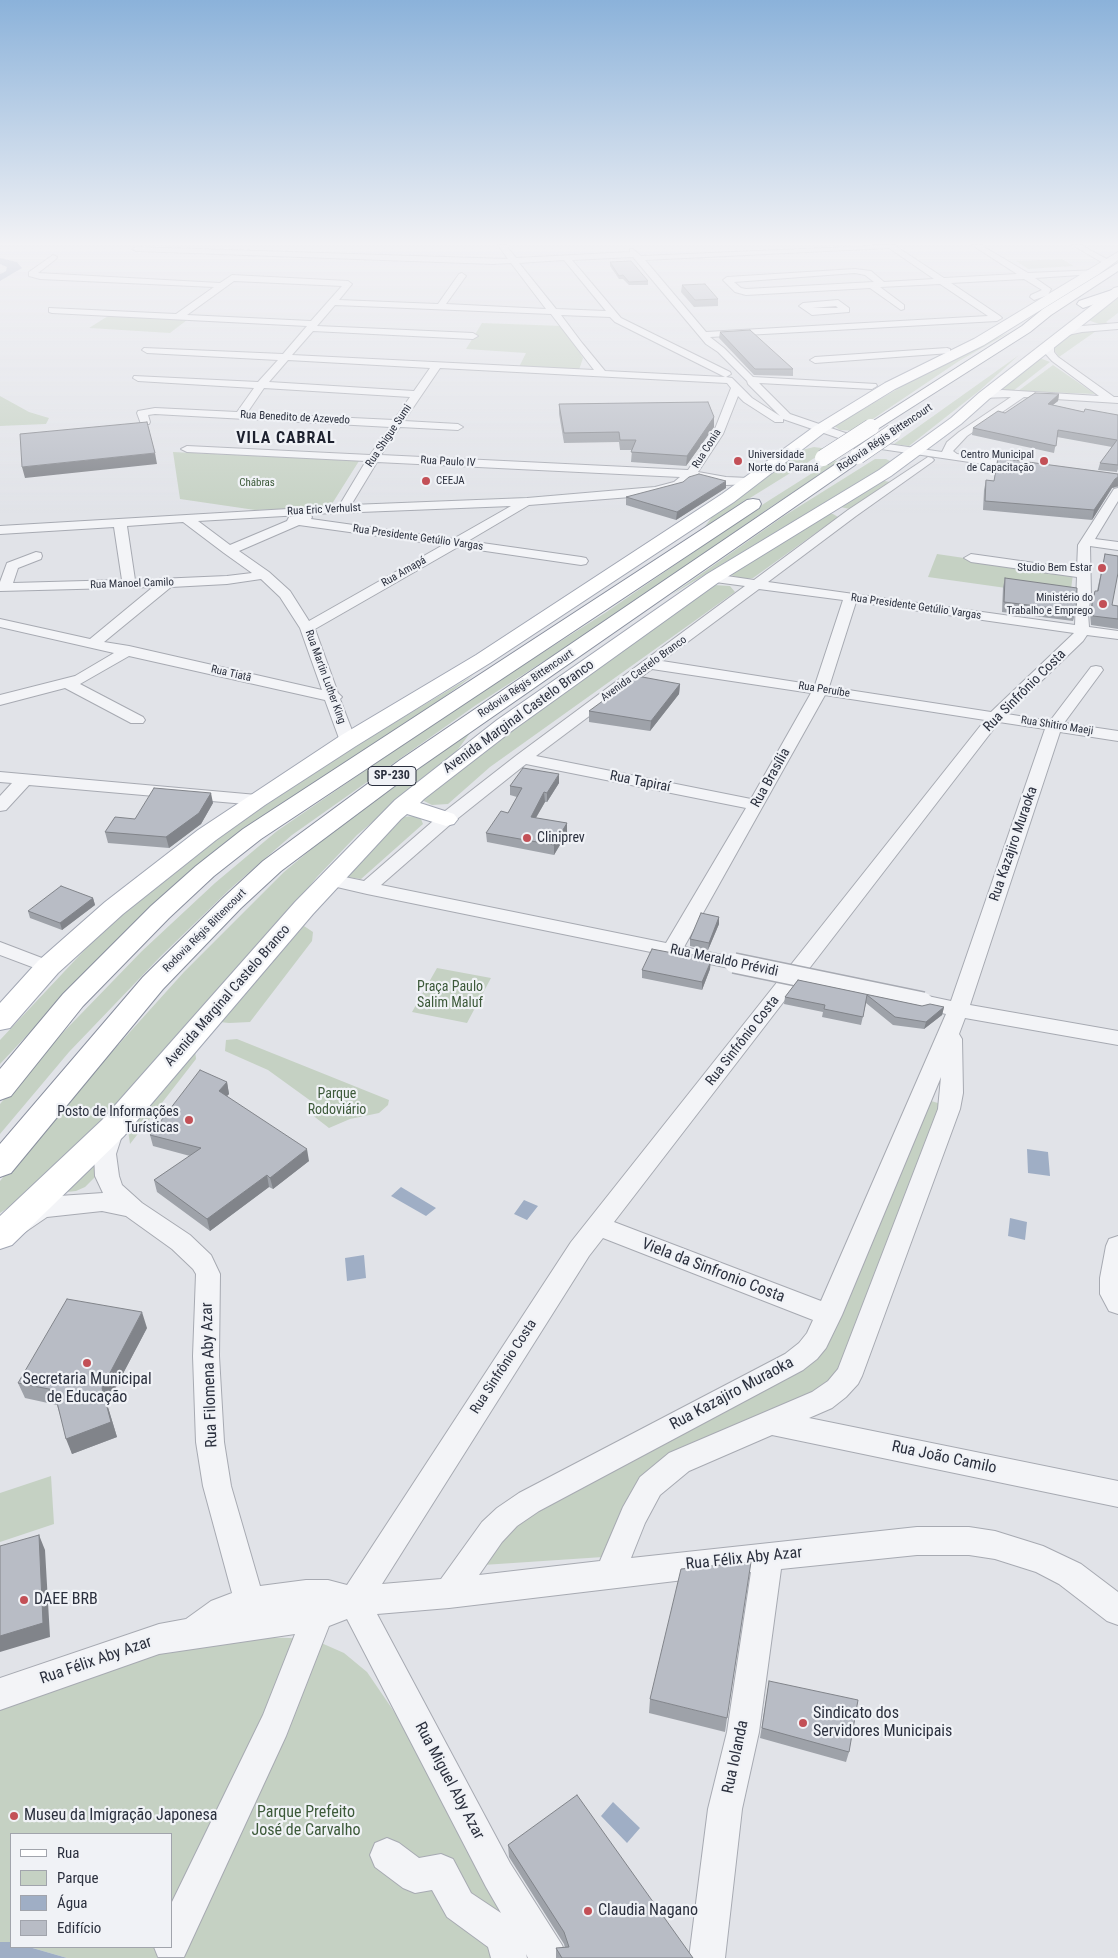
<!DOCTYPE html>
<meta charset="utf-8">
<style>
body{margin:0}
#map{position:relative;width:1118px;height:1958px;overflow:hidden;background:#e1e3e8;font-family:"Roboto Condensed",sans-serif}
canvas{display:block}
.legend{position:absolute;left:10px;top:1833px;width:162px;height:115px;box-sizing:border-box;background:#f0f2f6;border:1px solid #a1a4ac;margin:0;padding:6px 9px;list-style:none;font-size:15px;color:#2b303e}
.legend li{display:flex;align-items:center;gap:10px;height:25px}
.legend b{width:25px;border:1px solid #a1a4ac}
</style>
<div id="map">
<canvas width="1118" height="1958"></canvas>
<ul class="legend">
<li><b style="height:6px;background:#fff"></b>Rua</li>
<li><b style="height:14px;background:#c5d1c3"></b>Parque</li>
<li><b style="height:14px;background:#9faec5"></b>Água</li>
<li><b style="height:14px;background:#b8bcc5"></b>Edifício</li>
</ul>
</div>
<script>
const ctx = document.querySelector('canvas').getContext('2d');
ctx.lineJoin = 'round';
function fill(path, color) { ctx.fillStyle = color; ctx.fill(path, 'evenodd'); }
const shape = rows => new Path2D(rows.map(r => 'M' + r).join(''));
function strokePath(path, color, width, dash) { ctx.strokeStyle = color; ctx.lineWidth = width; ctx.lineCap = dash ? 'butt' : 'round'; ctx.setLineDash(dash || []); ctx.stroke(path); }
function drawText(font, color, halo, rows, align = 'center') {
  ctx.font = font + ' "Roboto Condensed",sans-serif'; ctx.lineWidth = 4.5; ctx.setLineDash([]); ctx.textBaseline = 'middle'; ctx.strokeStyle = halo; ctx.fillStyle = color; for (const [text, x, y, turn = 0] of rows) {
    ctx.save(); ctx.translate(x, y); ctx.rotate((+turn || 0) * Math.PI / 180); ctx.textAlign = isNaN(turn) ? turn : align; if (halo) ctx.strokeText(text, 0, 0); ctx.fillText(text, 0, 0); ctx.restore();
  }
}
const green = shape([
 [1062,259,1074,266,1028,269,1016,261],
 [1118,298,1118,313,1106,322,1111,325,1099,324,1088,320],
 [108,316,187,320,170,333,89,328],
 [482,323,563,326,583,358,579,370,519,367,526,353,466,349],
 [1099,329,1059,357,1054,350,1053,344,1067,334],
 [1010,332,959,361,855,431,840,430,834,426,949,359],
 [1019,355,979,391,909,446,894,444],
 [1040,358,1050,362,1013,391,1000,389],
 [1053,365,1095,394,1018,391],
 [0,396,29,412,49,418,46,424,0,426],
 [814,447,829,449,750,498,700,533,712,517,754,483,802,450],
 [173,452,359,461,330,507,255,510,180,499],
 [875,459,886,459,892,462,671,595,784,516],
 [833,460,842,462,775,504,614,616,476,705,292,835,230,889,160,957,69,1052,0,1134,0,1104,48,1048,142,951,215,883,277,831,465,702,605,613,765,503],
 [879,480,890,482,850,509,840,507],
 [825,514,833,514,838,517,753,578,745,579,730,575],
 [937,554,1073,574,1070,597,928,577],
 [714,585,730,586,735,592,490,767,448,804,432,805,424,801,423,798,432,787],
 [474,675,433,705,190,873,128,928,0,1064,0,1040,109,924,167,874,310,773],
 [473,729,456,752,357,835,317,877,265,941,159,1061,31,1193,0,1213,0,1181,47,1124,184,972,284,872,333,831,417,768],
 [415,816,421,819,423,824,361,879,347,877,346,876,401,817],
 [304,926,313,932,312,941,250,1022,229,1023,220,1022],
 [437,968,491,978,467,1023,412,1012],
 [237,1039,389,1100,388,1105,379,1113,350,1119,329,1128,307,1111,315,1104,268,1070,225,1051,226,1040],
 [195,1050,196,1059,130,1144,128,1130],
 [928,1100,941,1104,846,1361,830,1381,806,1395,691,1447,603,1557,483,1565,488,1554,529,1514,787,1378],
 [97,1162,97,1175,85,1187,76,1191,57,1193],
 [51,1476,54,1524,0,1542,0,1493],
 [251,1637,290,1638,319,1642,344,1653,367,1672,499,1865,555,1958,67,1958,29,1947,171,1947,171,1834,11,1834,11,1942,0,1942,0,1705,184,1646]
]);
const water = shape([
 [0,258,17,262,22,268,0,281,0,274,6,271,7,267,0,264],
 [1027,1149,1048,1152,1050,1176,1028,1173],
 [401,1187,436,1208,426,1216,391,1196],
 [524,1200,538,1206,527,1220,514,1214],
 [1010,1218,1027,1222,1025,1240,1008,1236],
 [364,1255,366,1278,347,1281,345,1258],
 [613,1802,640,1828,627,1843,601,1816],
 [0,1942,11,1942,11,1947,29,1947,67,1958,0,1958]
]);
const street = shape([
 [498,245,506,245,516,258,630,252,630,249,633,249,641,256,894,245,944,278,1017,274,972,245,981,245,1028,273,1098,270,1098,274,1095,274,1035,278,1051,289,1048,295,1034,300,1030,297,1031,295,1042,290,1024,279,951,283,1000,316,1002,318,997,321,710,337,724,348,753,377,876,384,877,386,872,389,759,383,790,414,857,437,881,443,942,452,947,442,959,432,1011,397,980,398,979,396,984,393,1002,390,1099,396,1052,361,1044,352,1044,345,1049,342,1054,345,1054,352,1058,357,1114,397,1118,397,1118,403,1024,397,967,436,953,451,957,454,1028,465,1030,467,1024,470,881,449,850,442,783,419,783,422,775,422,744,402,738,396,723,434,698,472,726,477,749,478,755,482,753,484,726,485,693,478,682,488,656,495,529,505,468,541,581,557,586,558,588,561,586,564,581,565,458,547,315,629,338,693,342,697,340,699,356,741,354,744,348,746,342,744,340,741,325,700,129,656,80,684,143,717,145,720,143,723,131,723,65,688,0,705,0,695,75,676,114,653,0,627,0,619,90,639,153,587,0,591,0,582,7,563,36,552,41,553,42,556,41,559,18,568,13,583,122,580,114,527,0,534,0,526,339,506,366,461,187,452,181,449,187,446,370,455,390,427,155,414,148,415,150,422,149,424,141,424,137,413,138,411,155,408,237,412,254,388,138,381,133,378,134,376,258,382,278,360,147,353,142,350,144,348,283,354,307,326,52,313,49,312,49,308,176,314,214,287,40,279,29,276,29,272,53,255,57,257,56,259,38,273,220,283,232,275,348,281,352,284,339,300,438,304,459,274,462,273,466,276,446,304,546,309,511,263,493,264,136,251,132,249,136,247,508,259,498,245],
 [889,248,934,279,884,282,871,271,855,269,727,277,723,280,735,292,746,295,870,288,901,310,904,309,904,305,880,287,940,284,988,316,706,332,645,260,889,248],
 [633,257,706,344,718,352,747,381,748,384,780,416,752,398,732,378,726,377,731,374,730,372,621,318,572,260,633,257],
 [564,260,606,311,556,309,519,263,564,260],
 [855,273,865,275,874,282,746,289,741,288,734,282,855,273],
 [234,281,342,286,311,321,187,315,234,281],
 [335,305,551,314,594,370,292,355,313,331,473,339,478,336,473,333,317,326,335,305],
 [561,315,610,317,615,322,725,377,605,371,582,343,561,315],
 [288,360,430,368,414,391,269,382,288,360],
 [440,368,727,383,731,388,713,434,688,470,381,455,400,427,458,430,463,427,458,424,404,421,440,368],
 [264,388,410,397,394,420,247,413,264,388],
 [377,462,680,477,674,482,655,487,527,498,351,505,377,462],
 [511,506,453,539,311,519,312,517,310,514,511,506],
 [301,515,289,517,287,521,230,545,198,521,301,515],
 [183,522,224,553,252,573,227,576,135,580,127,526,183,522],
 [299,525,443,545,309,621,290,591,269,572,239,551,299,525],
 [261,579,280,597,300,628,322,690,129,646,104,642,171,587,227,584,261,579],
 [1072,245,1081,245,1112,262,1105,264,1072,245],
 [838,300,849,308,849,312,812,315,799,306,803,303,838,300],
 [836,306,838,308,812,308,836,306],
 [1118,323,1118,329,1082,332,1063,336,1058,333,1060,331,1082,326,1118,323],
 [947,348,950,349,950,353,815,363,810,360,815,357,947,348],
 [928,457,932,458,934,460,932,462,856,516,768,582,1075,625,1077,577,971,562,964,558,971,554,1077,569,1078,545,1114,489,1118,488,1118,501,1095,539,1118,542,1118,550,1090,546,1091,596,1088,613,1089,627,1118,631,1118,639,1087,635,1083,641,1007,714,1050,721,1091,667,1096,666,1101,667,1103,670,1064,723,1118,731,1118,741,1060,732,970,1005,1118,1031,1118,1045,965,1018,959,1034,962,1039,963,1093,960,1109,862,1376,858,1384,846,1397,832,1408,809,1418,1118,1481,1118,1507,772,1435,689,1471,660,1495,645,1523,631,1558,917,1527,969,1527,995,1531,1043,1546,1081,1564,1118,1592,1118,1625,1107,1621,1059,1584,1036,1572,995,1559,969,1555,917,1555,781,1569,759,1732,742,1809,725,1958,689,1958,708,1809,727,1732,751,1572,449,1608,377,1614,510,1863,562,1945,567,1958,528,1958,526,1954,527,1958,491,1958,488,1947,447,1917,432,1890,415,1893,403,1888,375,1867,370,1855,375,1843,387,1838,399,1843,419,1858,441,1854,453,1859,471,1893,501,1913,486,1887,347,1619,329,1626,286,1736,184,1957,158,1957,154,1947,171,1947,171,1904,263,1715,295,1634,159,1654,0,1710,0,1678,159,1624,186,1619,211,1601,232,1593,203,1486,196,1442,193,1356,196,1274,193,1269,172,1249,126,1216,102,1211,47,1217,9,1243,0,1245,0,1223,22,1209,41,1200,59,1196,103,1193,95,1176,94,1154,105,1123,113,1121,121,1123,124,1129,116,1154,119,1176,122,1185,142,1203,190,1235,211,1255,220,1274,219,1356,224,1442,231,1486,260,1586,306,1580,328,1580,347,1585,571,1242,985,720,825,695,684,947,741,959,744,963,741,967,734,969,367,894,324,884,321,880,324,876,330,874,364,881,440,815,517,755,745,586,708,581,706,578,708,575,713,574,754,580,848,510,928,457],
 [759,589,843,600,815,685,662,661,759,589],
 [856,602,1074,633,991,712,829,687,856,602],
 [652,669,811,693,751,799,536,756,652,669],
 [999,722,1045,729,951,1001,923,995,916,997,913,1002,916,1007,946,1014,821,1301,614,1222,999,722],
 [526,764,746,808,666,943,381,885,452,823,526,764],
 [941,1077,938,1109,838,1369,828,1381,812,1392,669,1453,640,1477,623,1507,600,1561,479,1575,502,1542,517,1526,539,1511,803,1370,817,1359,826,1348,842,1315,941,1077],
 [603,1238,813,1320,807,1333,799,1343,785,1354,519,1493,497,1508,482,1522,441,1579,382,1584,589,1256,603,1238],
 [0,772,257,795,263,796,266,800,263,804,257,805,29,785,6,810,0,811,0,796,12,783,0,782,0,772],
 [0,942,55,963,58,967,55,971,48,973,0,955,0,942],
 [1118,1236,1118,1314,1109,1311,1100,1294,1100,1278,1106,1246,1109,1239,1118,1236]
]);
const primary = shape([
 [1118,252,1118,260,1099,274,984,345,895,389,825,432,734,502,490,663,356,746,265,805,216,840,123,914,58,973,10,1028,0,1030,0,1003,38,961,105,902,198,830,340,736,476,655,722,494,815,426,885,383,974,339,1118,252],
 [1118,287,1118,297,989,399,961,424,891,476,719,582,513,730,424,799,420,803,454,814,458,819,454,824,446,826,407,814,401,819,313,914,124,1136,12,1245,0,1249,0,1216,102,1120,295,902,395,800,497,720,707,574,879,470,951,418,979,393,1114,288,1118,287]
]);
const highway = shape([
 [1118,263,1118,271,1051,315,1030,332,876,430,871,431,866,430,864,427,1022,326,1043,309,1118,263],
 [1112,290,1118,290,1118,296,1083,308,1077,304,1079,301,1112,290],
 [849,457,855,459,857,462,855,465,416,770,281,871,241,908,163,989,11,1173,0,1177,0,1144,143,977,223,898,263,861,400,760,843,459,849,457],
 [753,499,759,500,761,504,759,508,261,839,214,876,169,918,83,1006,11,1096,0,1100,0,1069,63,994,151,906,196,866,243,829,747,500,753,499]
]);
const streetBridge = shape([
 [734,963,923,1002]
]);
const highwayBridge = shape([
 [858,456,893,432],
 [823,458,871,427]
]);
const wall = shape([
 [610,262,648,281,648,285,629,285,623,279,619,279,610,266],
 [682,285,718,299,718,306,694,307,681,292],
 [720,332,793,369,793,376,754,375,719,338],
 [1059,394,1058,401,1053,405,1084,412,1118,415,1118,469,1117,472,1098,470,1100,463,1112,447,1057,437,1054,453,972,435,973,428,1005,413],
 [559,404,714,417,714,427,686,466,631,462,632,450,620,450,619,442,564,443,559,414],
 [998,458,1118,474,1118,487,1112,488,1092,520,983,510,984,490,986,480,994,481],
 [726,488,676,520,626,505,626,497],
 [1105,554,1112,605,1118,606,1118,629,1091,625,1090,613,1092,600,1095,591,1097,591],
 [1005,578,1076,611,1073,621,1002,612,1003,587],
 [680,684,679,694,650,731,589,722,589,711],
 [559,783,547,802,545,802,536,818,567,823,567,833,554,855,487,842,486,833,508,813,517,797,510,795,510,786],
 [213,803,201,824,169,848,108,843,105,832,135,819],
 [93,898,95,905,62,930,30,918,28,911],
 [719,917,719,924,708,950,690,946,690,939],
 [703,959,710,969,702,990,642,978,642,970],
 [798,980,922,1006,944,1007,942,1015,924,1029,893,1025,866,1003,861,1025,822,1017,823,1012,784,1004,785,997],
 [227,1082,229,1094,227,1096,309,1161,273,1189,269,1187,210,1231,157,1192,154,1180,190,1156,153,1146,150,1135],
 [147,1328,107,1404,117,1437,72,1454,57,1405,25,1398,18,1383],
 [769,1681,849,1752,846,1762,760,1738],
 [650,1699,727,1718,725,1732,649,1713],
 [508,1845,693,1958,556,1958,556,1948,565,1948,564,1944,509,1857]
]);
const shadedWall = shape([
 [1059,394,1058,401,1046,410,1048,404],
 [714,417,714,427,686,466,687,456],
 [155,453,157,464,25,478,22,467],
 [1118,477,1118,486,1112,488,1092,520,1094,510,1115,479],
 [726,481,726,488,676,520,677,512],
 [680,684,679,694,650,731,651,721],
 [559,774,559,783,547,802,547,793],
 [544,792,545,802,531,826,531,817],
 [211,793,213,803,201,824,169,848,166,837],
 [567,823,567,833,554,855,554,845],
 [93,898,95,905,62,930,60,923],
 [719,917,719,924,708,950,709,943],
 [711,961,710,969,702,990,702,982],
 [944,1007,942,1015,924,1029,926,1022],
 [227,1082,229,1094,221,1102,219,1091],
 [307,1149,309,1161,273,1189,270,1178],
 [267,1175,269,1187,210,1231,207,1219],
 [142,1312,147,1328,107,1404,117,1437,72,1454,66,1439,102,1388],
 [39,1535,45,1550,50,1637,0,1652,0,1636]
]);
const building = shape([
 [631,261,648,281,629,282,623,275,619,276,610,262,631,261],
 [705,284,718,299,695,300,682,285,705,284],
 [750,330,793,369,755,369,720,332,750,330],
 [1035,393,1059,394,1048,404,1084,412,1085,409,1118,415,1118,465,1100,463,1117,440,1058,430,1056,446,973,428,998,411,1005,413,1035,393],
 [708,402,714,417,687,456,631,452,636,440,620,440,619,432,564,433,559,404,708,402],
 [147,422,155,453,22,467,20,434,147,422],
 [998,458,1118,474,1118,477,1115,479,1094,510,985,501,986,480,994,481,998,458],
 [699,474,726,481,677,512,626,497,683,482,689,477,699,474],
 [1105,554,1118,556,1118,573,1112,605,1118,606,1118,619,1093,616,1092,604,1095,591,1098,591,1105,554],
 [1005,578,1077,588,1076,611,1004,602,1005,578],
 [637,676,680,684,651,721,589,711,637,676],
 [523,768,559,774,547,793,544,792,531,817,567,823,554,845,486,833,501,811,508,813,522,788,510,786,523,768],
 [154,788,211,793,199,813,166,837,105,832,115,817,135,819,154,788],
 [61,886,93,898,60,923,28,911,61,886],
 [701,913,719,917,709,943,690,939,701,913],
 [652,949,683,955,684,953,703,957,702,959,711,961,702,982,642,970,652,949],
 [798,980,922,1006,930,1004,944,1007,926,1022,895,1017,867,995,863,1017,824,1009,825,1005,785,997,798,980],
 [200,1070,227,1082,219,1091,307,1149,270,1178,267,1175,207,1219,154,1180,201,1148,150,1135,200,1070],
 [67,1299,142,1312,102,1388,111,1422,66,1439,54,1390,18,1383,67,1299],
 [39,1535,43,1623,0,1636,0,1546,39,1535],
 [751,1562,727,1718,650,1699,681,1569,751,1562],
 [769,1681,858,1700,849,1752,762,1728,769,1681],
 [577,1795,693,1958,562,1958,556,1948,569,1947,564,1932,508,1845,577,1795]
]);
const markers = [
 [738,461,5,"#c35057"],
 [1044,461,5,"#c35057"],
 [426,481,5,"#c35057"],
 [1102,568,5,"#c35057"],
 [1103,604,5,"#c35057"],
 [527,838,5,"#c35057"],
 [189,1120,5,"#c35057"],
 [87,1363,5,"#c35057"],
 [24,1600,5,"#c35057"],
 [803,1723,5,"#c35057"],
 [14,1816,5,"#c35057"],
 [588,1911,5,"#c35057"]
];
const farStreetnames = [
 ["Rua Benedito de Azevedo",295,418,3],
 ["Rua Shigue Sumi",389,436,-56],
 ["Rodovia Régis Bittencourt",885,438,-34],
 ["Rua Conia",707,449,-58],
 ["Rua Paulo IV",448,462,3],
 ["Rua Eric Verhulst",324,510,-3],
 ["Rua Presidente Getúlio Vargas",418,538,8],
 ["Rua Amapá",404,572,-30],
 ["Rua Manoel Camilo",132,584,-2],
 ["Rua Presidente Getúlio Vargas",916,607,8],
 ["Avenida Castelo Branco",644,669,-36],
 ["Rua Tiatã",231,674,13],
 ["Rua Martin Luther King",325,677,70],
 ["Rodovia Régis Bittencourt",526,684,-34],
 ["Rua Peruíbe",824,690,9],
 ["Rua Shitiro Maeji",1057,726,9],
 ["Rodovia Régis Bittencourt",205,931,-45]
];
const farPoinames = [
 ["Universidade",748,455,"left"],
 ["Norte do Paraná",748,468,"left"],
 ["Centro Municipal",1034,455],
 ["de Capacitação",1034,468],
 ["CEEJA",436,481,"left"],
 ["Studio Bem Estar",1092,568],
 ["Ministério do",1093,598],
 ["Trabalho e Emprego",1093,611]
];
const farParknames = [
 ["Chábras",257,483]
];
const shields = [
 [392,776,48]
];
const shieldNames = [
 ["SP-230",392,776]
];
const streetNames = [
 ["Rua Sinfrônio Costa",1025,691,-45],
 ["Avenida Marginal Castelo Branco",519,717,-36],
 ["Rua Brasília",771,778,-61],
 ["Rua Tapiraí",640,782,11],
 ["Rua Kazajiro Muraoka",1014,844,-71],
 ["Rua Meraldo Prévidi",724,961,12],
 ["Avenida Marginal Castelo Branco",228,996,-49],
 ["Rua Sinfrônio Costa",743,1041,-52],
 ["Rua Sinfrônio Costa",504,1367,-57]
];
const poiNames = [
 ["Cliniprev",537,838],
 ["Posto de Informações",179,1112,"right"],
 ["Turísticas",179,1128,"right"]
];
const parkNames = [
 ["Praça Paulo",450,987],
 ["Salim Maluf",450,1003],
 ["Parque",337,1094],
 ["Rodoviário",337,1110]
];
const farDistrictnames = [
 ["VILA CABRAL",286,439]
];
const nearStreetnames = [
 ["Viela da Sinfronio Costa",713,1271,21],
 ["Rua Filomena Aby Azar",210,1375,-92],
 ["Rua Kazajiro Muraoka",732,1394,-28],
 ["Rua João Camilo",944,1458,12],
 ["Rua Félix Aby Azar",744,1559,-6],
 ["Rua Félix Aby Azar",96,1661,-19],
 ["Rua Iolanda",736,1757,-78],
 ["Rua Miguel Aby Azar",449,1781,62]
];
const nearPoinames = [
 ["Secretaria Municipal",87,1380,"center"],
 ["de Educação",87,1398,"center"],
 ["DAEE BRB",34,1600],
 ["Sindicato dos",813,1714],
 ["Servidores Municipais",813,1732],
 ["Museu da Imigração Japonesa",24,1816],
 ["Claudia Nagano",598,1911]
];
const nearParknames = [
 ["Parque Prefeito",306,1813],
 ["José de Carvalho",306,1831]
];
fill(green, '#c5d1c3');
fill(water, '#9faec5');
strokePath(street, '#a7aab2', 2);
strokePath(primary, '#a1a6b3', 2);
strokePath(highway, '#898f9e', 2);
fill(street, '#f3f4f7');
fill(primary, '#fff');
fill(highway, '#fff');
strokePath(streetBridge, '#a7aab2', 22, []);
strokePath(highwayBridge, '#898f9e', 17, []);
strokePath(streetBridge, '#f3f4f7', 19);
strokePath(highwayBridge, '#fff', 16);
fill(wall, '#9ea2a9');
fill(shadedWall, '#81848a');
fill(building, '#b8bcc5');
strokePath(building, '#81848a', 1);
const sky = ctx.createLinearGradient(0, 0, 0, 519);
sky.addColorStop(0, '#8bb2da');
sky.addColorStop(0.47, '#f2f2f5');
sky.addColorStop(1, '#f2f2f500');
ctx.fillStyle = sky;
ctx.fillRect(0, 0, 1118, 519);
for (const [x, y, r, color] of markers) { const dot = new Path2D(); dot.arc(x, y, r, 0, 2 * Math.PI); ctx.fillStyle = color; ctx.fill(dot); strokePath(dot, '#f0f2f6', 2); }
drawText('11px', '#2b303e', '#f0f2f6', farStreetnames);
drawText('11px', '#2b303e', '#f0f2f6', farPoinames, 'right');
drawText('11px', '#3c5939', '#f0f2f6', farParknames);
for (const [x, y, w] of shields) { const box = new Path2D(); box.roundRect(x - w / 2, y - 9.5, w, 19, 4); ctx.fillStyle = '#f0f2f6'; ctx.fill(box); strokePath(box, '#2b303e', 1); }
drawText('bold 12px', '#2b303e', null, shieldNames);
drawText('14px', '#2b303e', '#f0f2f6', streetNames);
drawText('14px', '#2b303e', '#f0f2f6', poiNames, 'left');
drawText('14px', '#3c5939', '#f0f2f6', parkNames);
ctx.letterSpacing = '1px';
drawText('bold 16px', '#1d212f', '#f0f2f6', farDistrictnames);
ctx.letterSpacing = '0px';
drawText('16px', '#2b303e', '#f0f2f6', nearStreetnames);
drawText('16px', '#2b303e', '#f0f2f6', nearPoinames, 'left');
drawText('16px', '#3c5939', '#f0f2f6', nearParknames);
</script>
